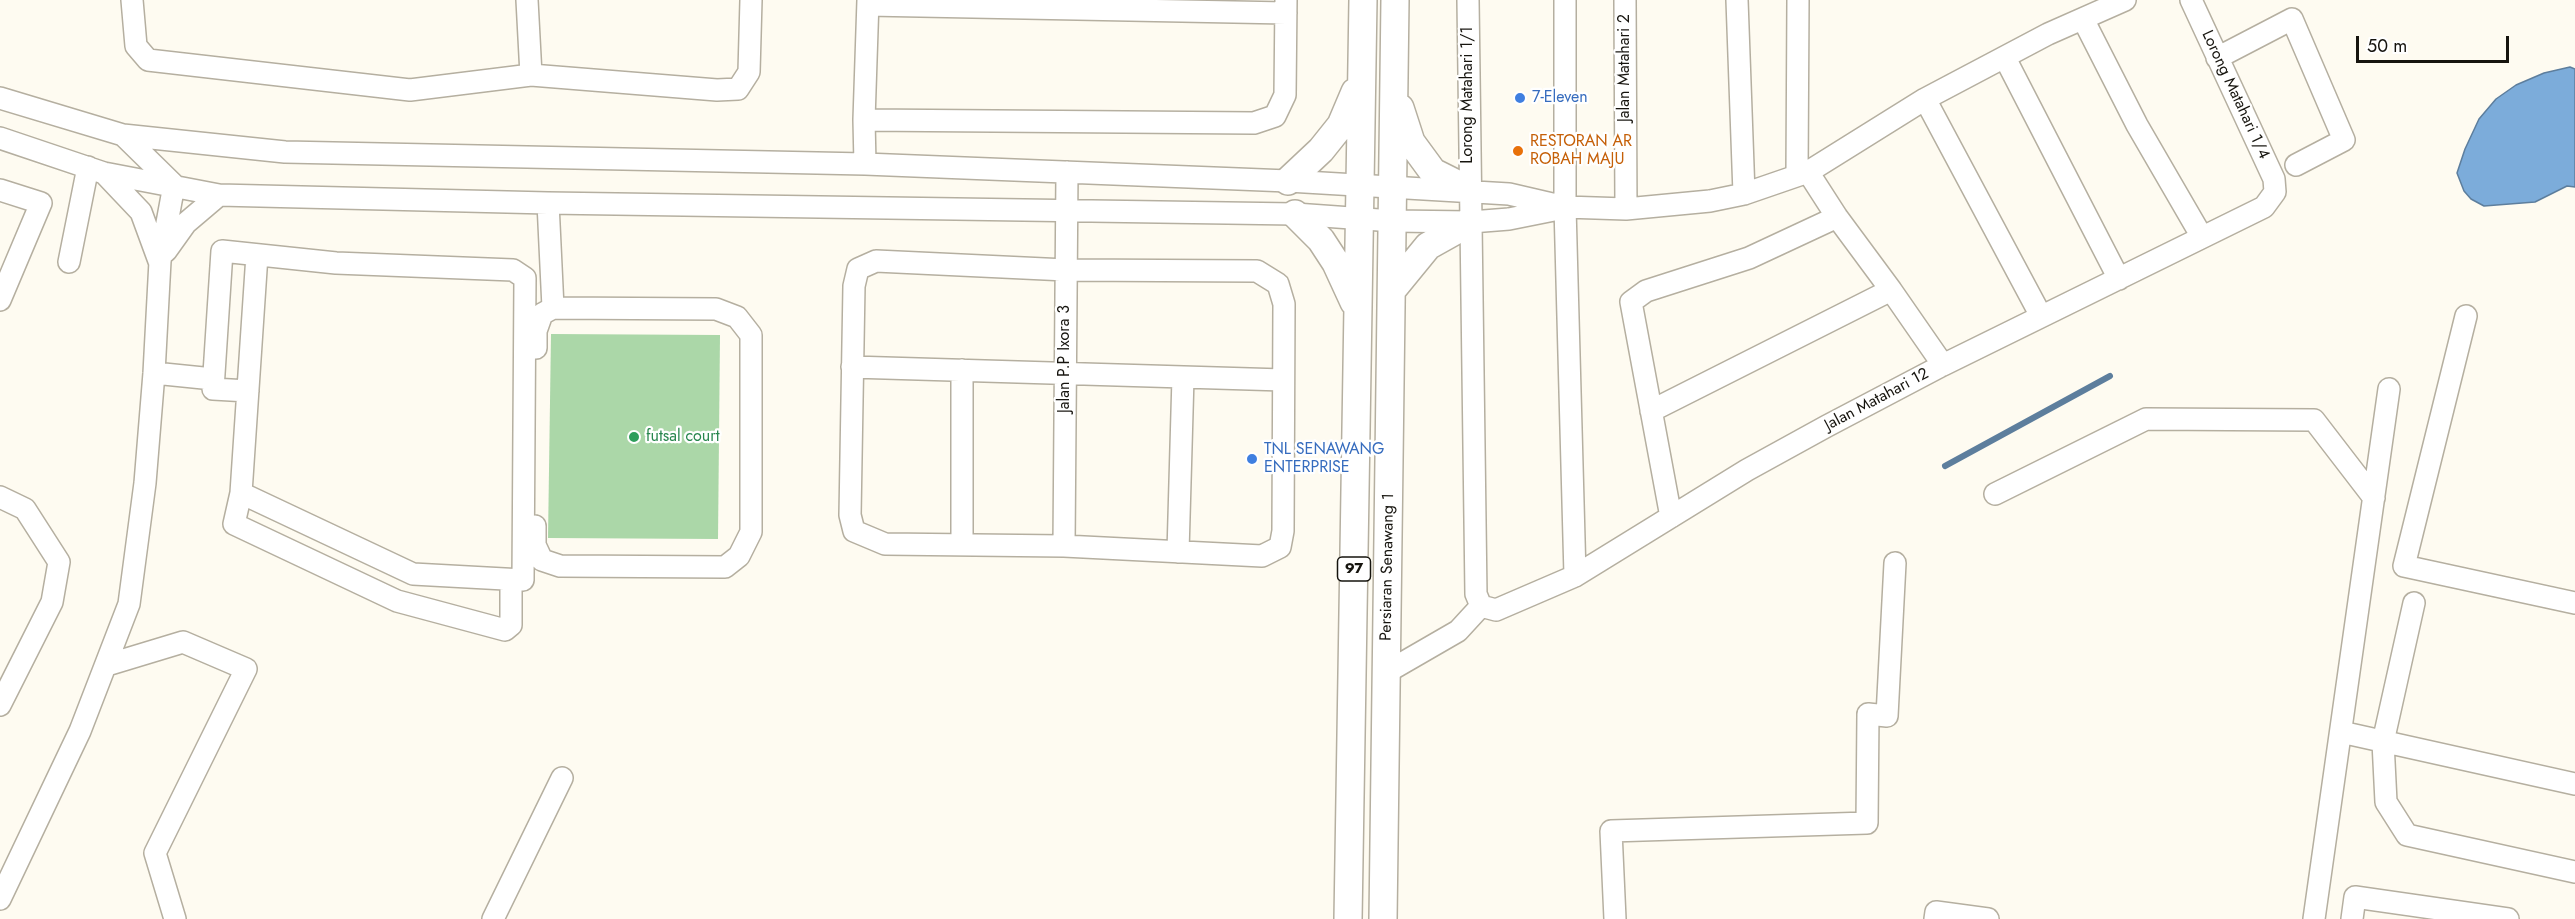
<!DOCTYPE html>
<style>
body{margin:0}
#map{position:relative;width:2575px;height:919px;overflow:hidden;background:#fefbf1;font-family:Jost,sans-serif}
canvas{display:block}
.scale{position:absolute;left:2356px;top:36px;width:153px;height:27px;box-sizing:border-box;border:3px solid #16140e;border-top:0;padding-left:8px;font-size:18px;line-height:21px;white-space:nowrap;color:#16140e;-webkit-text-stroke:4px #fff;paint-order:stroke}
</style>
<div id="map">
<canvas width="2575" height="919"></canvas>
<div class="scale">50 m</div>
</div>
<script>
const ctx = document.querySelector('canvas').getContext('2d');
ctx.lineJoin = 'round';
function fill(path, color) { ctx.fillStyle = color; ctx.fill(path, 'evenodd'); }
const shape = rows => new Path2D(rows.map(r => 'M' + r).join(''));
function strokePath(path, color, width, dash) { ctx.strokeStyle = color; ctx.lineWidth = width; ctx.lineCap = dash ? 'butt' : 'round'; ctx.setLineDash(dash || []); ctx.stroke(path); }
function drawText(font, color, halo, rows, align = 'center') {
  ctx.font = font + ' Jost,sans-serif'; ctx.lineWidth = 4.5; ctx.setLineDash([]); ctx.textBaseline = 'middle'; ctx.strokeStyle = halo; ctx.fillStyle = color; for (const [text, x, y, turn = 0] of rows) {
    ctx.save(); ctx.translate(x, y); ctx.rotate((+turn || 0) * Math.PI / 180); ctx.textAlign = isNaN(turn) ? turn : align; if (halo) ctx.strokeText(text, 0, 0); ctx.fillText(text, 0, 0); ctx.restore();
  }
}
const green = shape([
 [551,334,720,335,718,539,548,538]
]);
const water = shape([
 [2570,67,2575,69,2575,187,2567,186,2535,202,2484,206,2471,199,2464,191,2457,173,2465,149,2479,119,2496,99,2516,85,2544,73,2570,67]
]);
const stream = shape([
 [1945,466,2110,376]
]);
const minor = shape([
 [132,0,136,46,148,60,410,90,531,75,717,90,738,89,749,72,751,0],
 [527,0,531,75],
 [1468,0,1476,594,1481,606],
 [1565,0,1565,207,1575,576],
 [1625,0,1626,209],
 [1737,0,1744,194],
 [868,5,1286,13],
 [2083,19,2137,125,2202,237],
 [2005,58,2119,279],
 [2217,58,2292,19,2344,140,2296,165],
 [0,98,123,135,285,152,865,164,1288,181,1509,194,1565,207,1626,209,1710,201,1744,194,1808,172,1925,99,2048,34,2125,0],
 [1925,99,2041,316],
 [864,120,1254,123,1275,116,1285,95,1286,0],
 [0,138,104,173,219,195,548,203,1295,214,1393,221,1471,222,1509,219,1559,209],
 [865,164,864,120,868,0],
 [1808,172,1837,217,1891,290,1943,365],
 [104,173,141,212,159,261],
 [1797,175,1798,0],
 [0,190,41,203,0,300],
 [166,251,186,223,219,195],
 [257,255,241,493,234,524,397,601,505,630,511,625,511,581],
 [876,261,1066,270,1257,271,1278,284,1284,304,1283,531,1280,547,1262,556,1064,546,885,544,854,531,850,515,854,286,858,269,876,261],
 [69,262,88,167],
 [2466,316,2404,566,2575,603],
 [536,348,536,331,542,314,553,308],
 [852,367,1283,380],
 [154,373,213,379],
 [1651,411,1891,290],
 [241,493,413,574,523,580,525,278,513,270,336,263,222,251,213,389,248,391],
 [1995,494,2146,419,2314,420,2374,498],
 [0,497,25,509,59,562,52,602,0,705],
 [1671,517,1631,302,1646,291,1749,258,1837,217],
 [535,526,535,545,542,560,560,566,725,567,739,556,751,532,751,335,737,317,716,309,553,308,548,203],
 [962,544,962,370],
 [1064,546,1067,172],
 [1178,552,1183,377],
 [2414,603,2383,742,2386,802,2407,835,2575,872],
 [1481,606,1496,610,1575,576,1747,470,1827,426,1943,365,2264,207,2275,192,2274,179,2191,0],
 [107,665,183,642,246,669,155,853,175,919],
 [1387,672,1458,631,1481,606],
 [2341,732,2575,784],
 [0,899,80,731,129,604,145,483,154,373,160,261,174,185,123,135],
 [493,919,562,778],
 [1615,919,1611,831,1867,823,1868,714,1887,716,1895,563],
 [1935,919,1936,912,1988,919],
 [2314,919,2389,389],
 [2352,919,2355,897,2508,919]
]);
const major = shape([
 [1400,108,1411,142,1433,172,1469,190],
 [1288,181,1321,150,1341,125,1355,92],
 [1295,214,1321,240,1336,263,1354,302],
 [1392,290,1428,246,1471,222],
 [1348,919,1363,0],
 [1383,919,1395,0]
]);
const markers = [
 [1520,98,6,"#3f7fe0"],
 [1518,151,6,"#e8710a"],
 [634,437,6,"#2e9e5b"],
 [1252,459,6,"#3f7fe0"]
];
const shields = [
 [1354,569,33]
];
const shieldNames = [
 ["97",1354,569]
];
const streetNames = [
 ["Jalan Matahari 2",1625,68,-90],
 ["Lorong Matahari 1/1",1468,95,-90],
 ["Lorong Matahari 1/4",2235,95,65],
 ["Jalan P.P Ixora 3",1065,359,-90],
 ["Jalan Matahari 12",1877,400,-28],
 ["Persiaran Senawang 1",1388,567,-89]
];
const shopNames = [
 ["7-Eleven",1532,98],
 ["TNL SENAWANG",1264,450],
 ["ENTERPRISE",1264,468]
];
const foodNames = [
 ["RESTORAN AR",1530,142],
 ["ROBAH MAJU",1530,160]
];
const leisureNames = [
 ["futsal court",646,437]
];
fill(green, '#abd7a8');
fill(water, '#7cacda');
strokePath(water, '#5d7e9d', 1.5);
strokePath(stream, '#5d7e9d', 6);
strokePath(minor, '#b5afa0', 24);
strokePath(major, '#b5afa0', 30);
strokePath(minor, '#fff', 21);
strokePath(major, '#fff', 27);
for (const [x, y, r, color] of markers) { const dot = new Path2D(); dot.arc(x, y, r, 0, 2 * Math.PI); ctx.fillStyle = color; ctx.fill(dot); strokePath(dot, '#fff', 2); }
for (const [x, y, w] of shields) { const box = new Path2D(); box.roundRect(x - w / 2, y - 12, w, 24, 4.5); ctx.fillStyle = '#fff'; ctx.fill(box); strokePath(box, '#16140e', 1.5); }
drawText('bold 15px', '#16140e', null, shieldNames);
drawText('16px', '#16140e', '#fff', streetNames);
drawText('16px', '#366cbe', '#fff', shopNames, 'left');
drawText('16px', '#c56008', '#fff', foodNames, 'left');
drawText('16px', '#27864d', '#fff', leisureNames, 'left');
</script>
